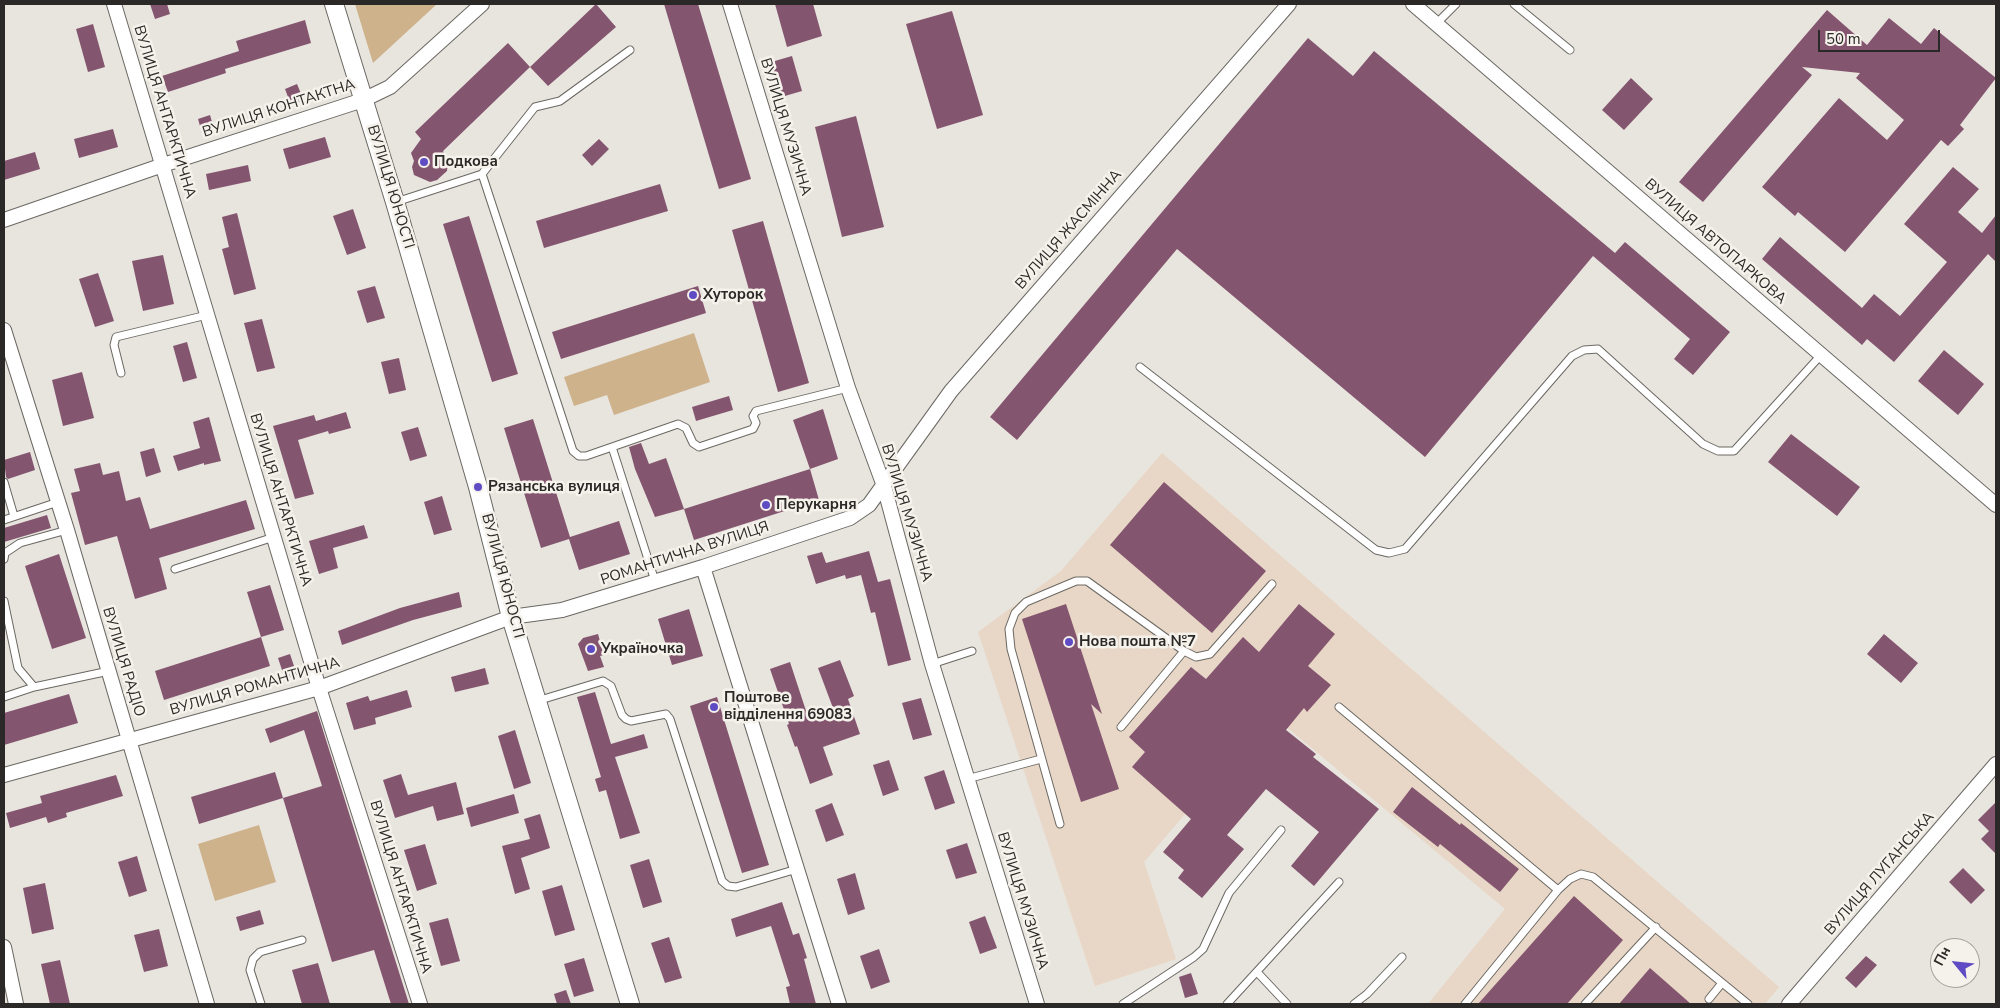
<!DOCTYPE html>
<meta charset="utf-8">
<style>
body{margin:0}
#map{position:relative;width:2000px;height:1008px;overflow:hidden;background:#e8e4de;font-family:"Nunito Sans",sans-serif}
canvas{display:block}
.frame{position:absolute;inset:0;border:5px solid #2b2927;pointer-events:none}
.north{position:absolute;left:1930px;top:938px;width:50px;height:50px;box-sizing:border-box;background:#f5f1eb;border:1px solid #a4a19d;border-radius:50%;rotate:298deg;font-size:14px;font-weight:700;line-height:20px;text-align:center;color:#2b2927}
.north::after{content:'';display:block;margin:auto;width:18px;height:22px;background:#5f4bc3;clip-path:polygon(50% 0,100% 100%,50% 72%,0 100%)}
.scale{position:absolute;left:1818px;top:30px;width:122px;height:22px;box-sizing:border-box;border:2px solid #2b2927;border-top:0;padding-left:6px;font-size:15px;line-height:18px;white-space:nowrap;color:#2b2927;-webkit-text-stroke:4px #f5f1eb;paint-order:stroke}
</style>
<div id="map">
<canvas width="2000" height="1008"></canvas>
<div class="frame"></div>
<div class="north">Пн</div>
<div class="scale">50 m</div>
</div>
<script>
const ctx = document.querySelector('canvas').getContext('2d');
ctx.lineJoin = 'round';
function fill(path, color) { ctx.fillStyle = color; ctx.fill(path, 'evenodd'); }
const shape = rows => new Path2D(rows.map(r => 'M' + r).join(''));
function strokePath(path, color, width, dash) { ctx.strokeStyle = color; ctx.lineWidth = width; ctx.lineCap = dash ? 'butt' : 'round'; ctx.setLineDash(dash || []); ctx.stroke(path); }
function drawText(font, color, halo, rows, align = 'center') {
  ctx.font = font + ' "Nunito Sans",sans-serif'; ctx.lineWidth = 5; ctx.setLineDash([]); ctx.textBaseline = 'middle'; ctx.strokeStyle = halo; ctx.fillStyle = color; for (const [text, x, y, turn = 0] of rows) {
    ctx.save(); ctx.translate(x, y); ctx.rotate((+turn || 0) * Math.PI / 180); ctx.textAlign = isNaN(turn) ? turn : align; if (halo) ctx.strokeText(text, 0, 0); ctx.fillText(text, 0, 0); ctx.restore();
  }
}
const commercial = shape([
 [1162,453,1779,987,1765,1004,1428,1004,1505,909,1272,715,1316,661,1144,862,1176,959,1095,986,978,632,1061,571]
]);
const green = shape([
 [355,4,437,4,373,63],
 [694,333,710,382,614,415,607,395,574,406,564,377],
 [259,825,276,882,215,901,198,844]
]);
const building = shape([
 [150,4,167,4,170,14,155,19],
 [596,4,616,27,548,86,530,67],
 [664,4,698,4,751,179,719,189],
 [775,4,813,4,822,36,787,47],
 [1827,10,1867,45,1889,18,1921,44,1934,28,1996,78,1960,125,1964,129,1948,146,1941,140,1845,252,1798,212,1795,216,1762,187,1839,98,1887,140,1904,120,1856,78,1860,73,1802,67,1812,75,1703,202,1679,182],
 [952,11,983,115,937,129,906,24],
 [305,20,311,43,225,69,226,73,168,92,162,76,239,51,236,41],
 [93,24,105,67,88,72,76,29],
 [1308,38,1353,76,1374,51,1615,253,1625,242,1730,332,1693,375,1674,359,1690,339,1593,256,1425,457,1177,249,1017,440,990,417],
 [508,43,530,67,443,151,448,161,447,171,437,180,430,182,414,175,412,167,414,161,411,153,421,139,415,132],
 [792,56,802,91,778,98,768,63],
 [1631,78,1653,99,1624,130,1602,110],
 [297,84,304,101,291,105,285,89],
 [210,115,214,129,202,133,198,119],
 [856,116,884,227,842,237,815,127],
 [113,129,118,147,79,158,74,139],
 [325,137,331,157,289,169,283,149],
 [599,139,609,149,592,166,582,155],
 [35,152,40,169,4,180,4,161],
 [248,165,251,181,209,190,206,174],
 [1953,167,1979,189,1958,212,1982,233,1996,215,1996,262,1988,254,1894,362,1867,339,1862,345,1762,259,1780,237,1862,308,1874,294,1900,316,1947,262,1904,224],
 [660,184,668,211,544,248,536,221],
 [353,209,366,248,347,255,333,216],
 [237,213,256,289,234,295,222,249,229,247,222,217],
 [469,216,518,374,492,382,443,224],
 [763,221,809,383,778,392,732,230],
 [163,255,174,304,143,311,132,261],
 [98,273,114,321,95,327,79,279],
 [375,286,385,318,367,323,357,291],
 [698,286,706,313,561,359,552,332],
 [262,319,275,368,257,372,244,323],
 [187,342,197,378,183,382,173,346],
 [1944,350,1984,384,1958,415,1918,381],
 [399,358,406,390,389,394,381,362],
 [82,372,94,418,63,426,52,380],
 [729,396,733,410,696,421,692,407],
 [823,409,838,459,810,469,793,420],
 [346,412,351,428,329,434,328,431,298,440,314,494,295,499,273,426,314,415,316,421],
 [209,417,221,461,204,465,204,463,178,471,173,456,200,448,193,422],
 [533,419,570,537,619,521,630,554,579,570,569,539,541,548,504,428],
 [418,427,427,456,410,461,401,432],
 [1791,434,1860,487,1837,516,1768,462],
 [641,443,649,464,666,458,684,509,655,517,635,469,629,447],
 [154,448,161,472,146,477,140,452],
 [30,452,35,470,8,479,6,477,4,460],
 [100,463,103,475,119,471,126,501,140,497,150,529,246,500,255,529,159,558,167,589,135,599,117,536,85,545,71,493,80,491,74,469],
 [810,469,819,500,694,540,684,509],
 [1164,482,1266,571,1212,633,1110,545],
 [442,496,452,530,434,535,424,502],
 [47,515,51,528,4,542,4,528],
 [364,525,368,538,333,548,338,568,319,574,309,541],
 [869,551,878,582,890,579,911,660,888,666,875,612,871,613,861,575,846,579,845,575,816,584,807,556,822,552,826,563],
 [59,554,86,638,52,649,25,566],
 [270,585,284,630,261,637,247,592],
 [459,592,462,607,413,620,342,645,338,631,400,608],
 [1066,604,1102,714,1091,704,1119,789,1081,802,1022,619],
 [1299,604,1335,634,1308,666,1331,685,1307,712,1304,708,1286,730,1316,754,1313,757,1379,809,1314,886,1291,866,1319,832,1266,789,1227,835,1244,849,1202,898,1178,878,1184,870,1163,852,1191,819,1132,767,1145,752,1129,737,1191,667,1206,679,1243,637,1259,652],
 [689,609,703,656,672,665,658,619],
 [598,634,604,655,600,656,604,667,588,671,578,644,583,638],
 [1884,634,1918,663,1901,683,1867,654],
 [261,637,270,666,164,700,155,671],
 [290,654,297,675,285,679,278,658],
 [840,660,854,696,848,699,860,734,823,747,833,775,810,784,797,746,795,747,787,725,789,724,770,669,790,662,808,717,833,708,818,668],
 [485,668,489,684,455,692,451,677],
 [407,690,412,707,375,718,376,724,354,730,346,703,368,696,370,701],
 [595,692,611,744,644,734,648,748,615,757,640,833,620,839,606,790,599,792,595,779,601,777,577,697],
 [69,694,78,723,4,745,4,713],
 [717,697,769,865,742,873,690,706],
 [921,698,932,735,913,740,902,703],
 [317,711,321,724,409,1004,391,1004,374,950,332,962,283,798,322,786,304,730,270,743,265,729],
 [515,730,531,783,514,789,498,736],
 [889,760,899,790,883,796,873,765],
 [944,770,955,803,935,810,924,777],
 [275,772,283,798,199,824,191,797],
 [401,774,408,795,456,782,464,814,437,821,433,806,395,818,383,780],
 [116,775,123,796,66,813,67,817,48,823,46,817,10,828,6,813,42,803,40,796],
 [1412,787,1460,825,1461,823,1519,869,1500,892,1440,844,1438,847,1393,812],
 [514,794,519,813,471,827,466,808],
 [1996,802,1996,854,1981,839,1989,831,1978,820],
 [832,803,844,835,826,842,815,810],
 [540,814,550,848,521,858,530,889,515,894,502,846,530,839,524,819],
 [967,843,977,873,956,879,946,850],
 [425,844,437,884,417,891,404,850],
 [137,856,147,891,129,897,118,862],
 [649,859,662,902,643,908,630,865],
 [1963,868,1985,890,1971,904,1949,882],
 [855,873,865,909,848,915,837,879],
 [45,883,54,929,32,934,23,888],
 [562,885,575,930,555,936,542,891],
 [1574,896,1623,940,1567,1004,1478,1004],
 [782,902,793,935,799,933,807,958,804,959,816,1004,790,1004,786,987,790,986,771,926,736,937,731,919],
 [260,910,264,924,240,931,236,917],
 [985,916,997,948,980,954,969,922],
 [448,918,460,961,441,966,429,923],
 [159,929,168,966,144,972,134,935],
 [669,937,682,978,665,983,651,943],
 [879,949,890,982,871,989,860,956],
 [1866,956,1877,965,1856,988,1845,978],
 [584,958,594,991,574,997,564,964],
 [60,960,70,1004,50,1004,41,964],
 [318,963,330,1004,302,1004,292,970],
 [1650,968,1691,1004,1619,1004],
 [1191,973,1198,994,1185,998,1179,977],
 [566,990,571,1004,557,1004,554,994]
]);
const service = shape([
 [1514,4,1570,50],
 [1436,24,1456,4],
 [482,174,535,107,560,101,630,50],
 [396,202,482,174,573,451,579,456,586,456,612,447,655,581],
 [1140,367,1376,550,1389,553,1405,549,1572,356,1584,350,1598,349,1703,444,1718,451,1734,451,1821,355],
 [121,373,114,345,116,337,207,315],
 [612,447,678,424,686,428,693,443,699,447,753,429,756,423,753,416,756,411,848,388],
 [4,482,14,516],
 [4,520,58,502],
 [4,559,5,553,20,543,67,530],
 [175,569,274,537],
 [4,601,18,668,34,687,109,671],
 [932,664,972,651],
 [4,697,34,687],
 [537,701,603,681,611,686,622,715,626,719,631,721,666,714,670,719,722,881,728,886,736,887,797,869],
 [1339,707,1558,890],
 [1121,727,1184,651],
 [967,779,1041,759],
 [1060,824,1011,649,1009,629,1015,613,1026,602,1076,581,1087,581,1184,651,1196,657,1210,654,1272,584],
 [1257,972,1287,1004],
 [1709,999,1722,983],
 [261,1004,250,970,253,959,260,952,302,940],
 [1123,1004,1194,957,1203,949,1229,893,1281,830],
 [1227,1004,1339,882],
 [1354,1004,1367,994,1402,957],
 [1465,1004,1558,890,1570,879,1581,874,1593,877,1748,1004],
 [1585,1004,1656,927]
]);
const minor = shape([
 [114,4,319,688,420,1004],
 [730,4,848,388,884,486,932,664,1037,1004],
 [1413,4,1996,505],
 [4,220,163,165,363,100,390,87,482,4],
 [4,330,67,530,207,1004],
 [703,567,839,1004],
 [4,775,319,688,511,617,562,610,703,567,850,518,869,505,951,391,1289,4],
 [4,947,16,1004],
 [1789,1004,1996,764]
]);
const tertiary = shape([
 [334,4,395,202,478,487,511,617,630,1004]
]);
const markers = [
 [424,162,5,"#5f4bc3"],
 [693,295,5,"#5f4bc3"],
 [478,487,5,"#5f4bc3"],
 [766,505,5,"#5f4bc3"],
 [1069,642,5,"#5f4bc3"],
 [591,649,5,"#5f4bc3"],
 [714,707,5,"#5f4bc3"]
];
const streetNames = [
 ["ВУЛИЦЯ КОНТАКТНА",279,109,-18],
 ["ВУЛИЦЯ АНТАРКТИЧНА",164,112,73],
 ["ВУЛИЦЯ МУЗИЧНА",785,127,73],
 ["ВУЛИЦЯ ЮНОСТІ",390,187,73],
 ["ВУЛИЦЯ ЖАСМІННА",1069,230,-49],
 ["ВУЛИЦЯ АВТОПАРКОВА",1715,242,41],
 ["ВУЛИЦЯ АНТАРКТИЧНА",280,500,73],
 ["ВУЛИЦЯ МУЗИЧНА",906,513,73],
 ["РОМАНТИЧНА ВУЛИЦЯ",685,554,-18],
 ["ВУЛИЦЯ ЮНОСТІ",502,576,75],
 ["ВУЛИЦЯ РАДІО",123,662,73],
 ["ВУЛИЦЯ РОМАНТИЧНА",255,687,-16],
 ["ВУЛИЦЯ ЛУГАНСЬКА",1880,874,-49],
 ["ВУЛИЦЯ АНТАРКТИЧНА",400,887,73],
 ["ВУЛИЦЯ МУЗИЧНА",1022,901,73]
];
const poiNames = [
 ["Подкова",434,162],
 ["Хуторок",703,295],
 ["Рязанська вулиця",488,487],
 ["Перукарня",776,505],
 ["Нова пошта №7",1079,642],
 ["Україночка",601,649],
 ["Поштове",724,698],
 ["відділення 69083",724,715]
];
fill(commercial, '#e8d7c6');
fill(green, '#ceb28c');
fill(building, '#84556f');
strokePath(service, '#6b6863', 9);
strokePath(minor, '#6b6863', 16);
strokePath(tertiary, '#6b6863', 20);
strokePath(service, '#fff', 7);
strokePath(minor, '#fff', 14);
strokePath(tertiary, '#fff', 18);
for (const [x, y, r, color] of markers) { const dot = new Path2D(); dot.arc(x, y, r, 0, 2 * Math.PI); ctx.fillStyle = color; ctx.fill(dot); strokePath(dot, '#f5f1eb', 2); }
drawText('15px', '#2b2927', '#f5f1eb', streetNames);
drawText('bold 15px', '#2b2927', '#f5f1eb', poiNames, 'left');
</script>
